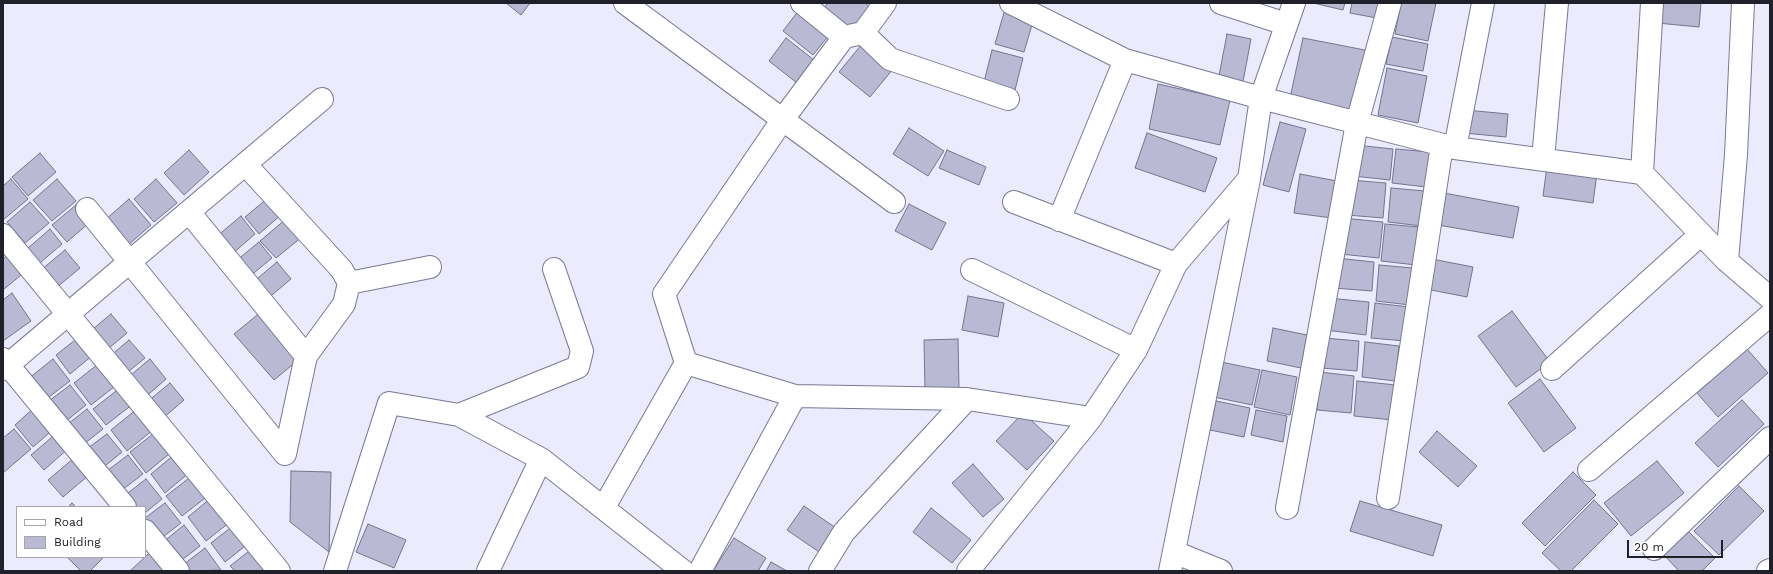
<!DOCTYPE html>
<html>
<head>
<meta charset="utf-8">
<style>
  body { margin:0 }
  #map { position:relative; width:1773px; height:574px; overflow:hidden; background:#ebebfd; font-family:"Work Sans",sans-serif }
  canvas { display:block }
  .frame { position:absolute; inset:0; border:4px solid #20202a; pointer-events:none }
  .legend { position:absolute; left:16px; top:506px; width:130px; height:52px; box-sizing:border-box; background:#fff; border:1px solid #a6a6aa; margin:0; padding:5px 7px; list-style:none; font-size:12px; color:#20202a }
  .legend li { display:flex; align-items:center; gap:8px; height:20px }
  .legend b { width:20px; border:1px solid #a6a6aa }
  .scale { position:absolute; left:1627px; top:540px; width:96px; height:18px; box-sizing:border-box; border:2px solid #20202a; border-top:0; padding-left:5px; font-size:12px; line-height:14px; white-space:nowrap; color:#20202a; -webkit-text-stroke:3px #fff; paint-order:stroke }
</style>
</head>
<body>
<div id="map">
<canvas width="1773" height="574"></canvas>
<div class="frame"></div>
<ul class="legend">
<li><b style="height:5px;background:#fff"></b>Road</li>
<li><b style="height:11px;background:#b9b9d4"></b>Building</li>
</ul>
<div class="scale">20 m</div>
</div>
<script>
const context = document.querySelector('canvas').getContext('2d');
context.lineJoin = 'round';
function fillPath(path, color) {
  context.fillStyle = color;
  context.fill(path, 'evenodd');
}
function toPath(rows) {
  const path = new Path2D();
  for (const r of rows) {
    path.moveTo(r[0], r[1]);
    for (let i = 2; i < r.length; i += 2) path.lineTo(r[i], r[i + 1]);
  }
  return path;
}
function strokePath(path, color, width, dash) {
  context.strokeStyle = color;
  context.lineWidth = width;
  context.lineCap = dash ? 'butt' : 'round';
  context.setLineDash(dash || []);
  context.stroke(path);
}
const building = toPath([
  [506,3,530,3,521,15,506,3],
  [828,3,865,3,872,9,853,33,823,9,828,3],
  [1313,3,1345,3,1343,10,1313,3],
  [1352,3,1385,3,1382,19,1350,13,1352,3],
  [1401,3,1436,3,1428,41,1395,34,1401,3],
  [1659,3,1701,3,1699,27,1657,23,1659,3],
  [1005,9,1034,18,1024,52,995,44,1005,9],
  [799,10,830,34,813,55,783,31,799,10],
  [1227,34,1251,39,1242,87,1218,81,1227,34],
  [1392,37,1428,44,1423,71,1386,64,1392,37],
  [786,38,814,60,797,83,769,61,786,38],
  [1303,38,1370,51,1358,112,1290,98,1303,38],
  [862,44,893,69,870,97,839,72,862,44],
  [992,50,1023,58,1014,94,983,86,992,50],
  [1387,68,1427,76,1418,123,1378,115,1387,68],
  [1158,84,1230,100,1220,145,1149,129,1158,84],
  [1466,110,1508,114,1506,137,1464,133,1466,110],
  [1280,122,1306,129,1289,192,1263,185,1280,122],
  [909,128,944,151,928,176,893,154,909,128],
  [1147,133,1217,158,1205,192,1135,168,1147,133],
  [1356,145,1393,149,1390,180,1353,176,1356,145],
  [1396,149,1430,152,1426,187,1392,183,1396,149],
  [189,150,209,172,184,195,164,173,189,150],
  [947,150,986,167,979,185,939,168,947,150],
  [40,153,56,172,28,196,12,177,40,153],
  [1547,166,1597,173,1593,203,1543,196,1547,166],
  [1300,174,1337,181,1332,218,1294,213,1300,174],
  [11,179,28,199,3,220,3,186,11,179],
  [57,179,76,201,52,221,33,200,57,179],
  [156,179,177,203,154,222,134,199,156,179],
  [1350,180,1386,183,1383,218,1347,215,1350,180],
  [1391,188,1425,191,1422,226,1388,222,1391,188],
  [1444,193,1519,207,1513,238,1438,225,1444,193],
  [268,198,282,214,259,234,245,217,268,198],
  [129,199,151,225,127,246,105,220,129,199],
  [30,202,49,223,25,243,7,222,30,202],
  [909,204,946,223,932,250,895,231,909,204],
  [76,205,90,222,67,242,52,225,76,205],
  [241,216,255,234,231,255,216,237,241,216],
  [1343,218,1383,222,1379,258,1340,254,1343,218],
  [286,219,302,237,276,258,260,241,286,219],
  [1385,224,1419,227,1416,265,1381,261,1385,224],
  [50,229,62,244,40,263,27,249,50,229],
  [259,242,272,258,249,277,236,261,259,242],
  [65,250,80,268,56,288,41,270,65,250],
  [11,252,27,270,3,290,3,259,11,252],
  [1336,258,1374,262,1372,291,1334,288,1336,258],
  [1432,259,1473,267,1467,297,1426,289,1432,259],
  [277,262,291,279,266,300,252,283,277,262],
  [1379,265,1413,268,1410,305,1376,301,1379,265],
  [12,293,31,321,3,341,3,300,12,293],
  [968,296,1004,303,998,337,962,330,968,296],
  [1328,298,1369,302,1366,335,1325,330,1328,298],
  [1375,303,1409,307,1405,341,1371,338,1375,303],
  [262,311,302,357,274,380,234,334,262,311],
  [1512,311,1550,362,1516,387,1478,336,1512,311],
  [111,314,127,333,103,353,87,334,111,314],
  [1273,328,1307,335,1301,368,1267,361,1273,328],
  [79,337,93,355,70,374,56,355,79,337],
  [1324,338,1359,341,1357,371,1322,368,1324,338],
  [958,339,959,389,925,390,924,340,958,339],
  [129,340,145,358,123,376,108,358,129,340],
  [1365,342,1399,346,1395,381,1362,377,1365,342],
  [1747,349,1768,373,1718,417,1697,393,1747,349],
  [53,359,70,381,45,400,28,379,53,359],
  [150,359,166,379,142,400,125,380,150,359],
  [102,361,119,383,91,405,74,383,102,361],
  [1221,362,1260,370,1252,405,1214,397,1221,362],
  [1262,370,1297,377,1290,415,1254,407,1262,370],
  [1320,372,1354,376,1351,413,1317,410,1320,372],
  [1540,379,1576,428,1544,452,1508,403,1540,379],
  [1357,381,1396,385,1393,420,1354,416,1357,381],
  [170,383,184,400,162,419,147,402,170,383],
  [70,385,86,405,61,425,45,404,70,385],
  [120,388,133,404,106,425,93,409,120,388],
  [1742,400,1764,424,1718,467,1695,443,1742,400],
  [1216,401,1250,408,1244,437,1210,430,1216,401],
  [37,405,56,427,33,447,15,425,37,405],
  [87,409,103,429,80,447,64,427,87,409],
  [137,409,153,430,127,451,111,430,137,409],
  [1256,410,1287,416,1283,442,1251,435,1256,410],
  [1023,413,1054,441,1027,470,996,441,1023,413],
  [14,429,31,449,3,473,3,438,14,429],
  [158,430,174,450,146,473,130,452,158,430],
  [1437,431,1477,466,1458,487,1419,452,1437,431],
  [58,432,70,447,44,470,31,455,58,432],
  [107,434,122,452,100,470,84,451,107,434],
  [175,454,190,472,165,493,151,474,175,454],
  [128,455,143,474,118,493,103,474,128,455],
  [74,458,89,475,63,497,48,480,74,458],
  [1657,461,1684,493,1631,536,1604,503,1657,461],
  [973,464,1004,499,983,517,952,483,973,464],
  [291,471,331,472,329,552,290,522,291,471],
  [1573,472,1596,495,1545,546,1522,523,1573,472],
  [193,475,209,495,182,516,166,496,193,475],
  [146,479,162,499,145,513,145,507,133,507,124,496,146,479],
  [1739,486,1764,511,1719,555,1694,531,1739,486],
  [211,498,230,522,206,541,188,517,211,498],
  [1594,500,1618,524,1571,571,1561,571,1542,553,1594,500],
  [1360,501,1442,525,1433,556,1350,531,1360,501],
  [72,503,76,507,68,507,72,503],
  [165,503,181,523,159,540,145,522,145,518,165,503],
  [804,506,836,528,819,552,787,530,804,506],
  [931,508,971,540,952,563,913,532,931,508],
  [368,524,406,540,394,568,356,552,368,524],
  [184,525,200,546,178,563,162,543,184,525],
  [234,525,249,543,225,562,211,543,234,525],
  [1687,530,1715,558,1702,571,1679,571,1663,554,1687,530],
  [734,538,766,558,758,571,713,571,734,538],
  [205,548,221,570,188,571,183,565,205,548],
  [253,548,272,571,235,571,230,566,253,548],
  [152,550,172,571,130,571,145,557,152,550],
  [67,557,104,557,90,571,81,571,67,557],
  [771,562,787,571,766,571,771,562]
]);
fillPath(building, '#b9b9d4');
strokePath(building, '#74748e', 1);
const street = toPath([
  [625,3,894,202],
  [802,3,844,37],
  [1011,3,1125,60,1261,98,1455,148,1642,173,1727,261,1770,298],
  [1221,3,1286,24],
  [863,33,890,59,1008,99],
  [1455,148,1483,3],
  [1543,159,1557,3],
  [245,164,342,270,349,283,344,304,306,356,285,454],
  [1642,173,1652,3],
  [1014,202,1176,264],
  [87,209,285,454],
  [189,212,306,356],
  [1059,220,1125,60],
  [3,235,279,571],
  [1727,261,1736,155,1743,3],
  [972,270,1136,350],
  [349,283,430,267],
  [3,359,125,507],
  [686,363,795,396,967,399,1091,418],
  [3,369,322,99],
  [1552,369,1700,235],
  [459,415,578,367,582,351,554,269],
  [1589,470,1770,315],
  [1388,498,1442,145],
  [604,507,686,363,664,294,783,119,844,37,863,33,885,3],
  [1287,508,1357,123,1390,3],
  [145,531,178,571],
  [1654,549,1770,438],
  [1174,552,1221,571],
  [335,571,389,403,459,415,541,459,683,571],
  [488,571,541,459],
  [700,571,795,396],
  [820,571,844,532,967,399],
  [968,571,1091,418,1136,350,1176,264,1248,180],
  [1170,571,1249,179,1261,98,1294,3],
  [1768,571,1770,570]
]);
strokePath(street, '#797993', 24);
strokePath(street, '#fff', 22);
</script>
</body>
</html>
